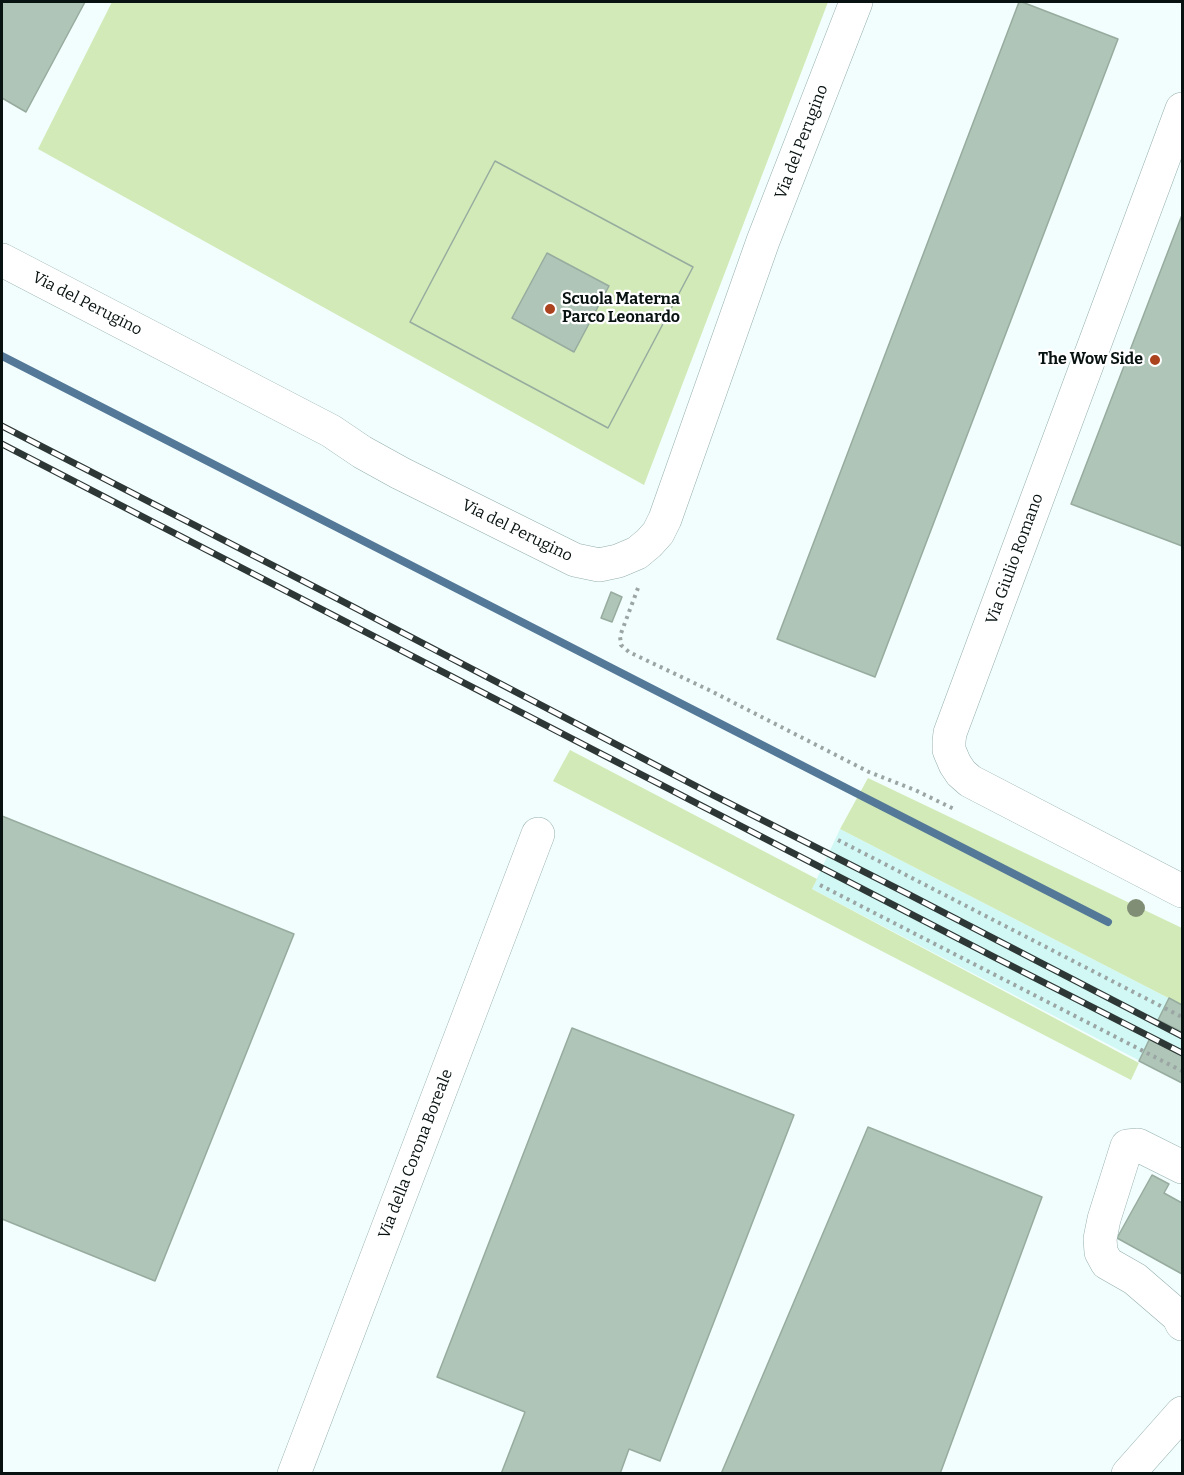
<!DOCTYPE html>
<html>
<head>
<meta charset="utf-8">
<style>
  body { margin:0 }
  #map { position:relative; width:1184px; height:1475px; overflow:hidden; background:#f2fefd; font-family:Bitter,serif }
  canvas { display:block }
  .frame { position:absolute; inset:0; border:3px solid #081211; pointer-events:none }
</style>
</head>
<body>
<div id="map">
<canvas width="1184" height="1475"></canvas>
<div class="frame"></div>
</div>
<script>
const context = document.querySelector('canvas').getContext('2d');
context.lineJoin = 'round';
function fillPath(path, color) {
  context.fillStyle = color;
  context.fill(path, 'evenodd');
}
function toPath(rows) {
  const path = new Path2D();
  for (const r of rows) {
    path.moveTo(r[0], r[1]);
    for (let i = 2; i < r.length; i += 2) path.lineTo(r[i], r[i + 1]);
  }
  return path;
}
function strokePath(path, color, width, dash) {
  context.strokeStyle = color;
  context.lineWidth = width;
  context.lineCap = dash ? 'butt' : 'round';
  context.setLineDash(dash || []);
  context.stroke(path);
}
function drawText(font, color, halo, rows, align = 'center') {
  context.font = font + ' Bitter,serif';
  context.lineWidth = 4.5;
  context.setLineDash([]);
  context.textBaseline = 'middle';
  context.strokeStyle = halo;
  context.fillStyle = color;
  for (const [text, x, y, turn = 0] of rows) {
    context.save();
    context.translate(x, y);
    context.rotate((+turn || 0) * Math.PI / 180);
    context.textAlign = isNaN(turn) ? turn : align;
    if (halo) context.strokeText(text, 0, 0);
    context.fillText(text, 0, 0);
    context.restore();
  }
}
fillPath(toPath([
  [840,829,1182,1005,1182,1083,812,889]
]), '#d1f8f4');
fillPath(toPath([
  [112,2,828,2,644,485,38,149],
  [570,750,817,879,812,889,1139,1063,1131,1080,553,781],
  [868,778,1182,928,1182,1005,840,829]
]), '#d2eab8');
strokePath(toPath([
  [2,356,1108,922]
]), '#547897', 8);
const building = toPath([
  [2,2,85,2,26,112,2,98,2,2],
  [1019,2,1022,2,1118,39,875,677,777,639,1019,2],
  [495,161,693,267,608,428,410,322,495,161],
  [547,253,609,286,574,352,512,318,547,253],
  [495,161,693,267,608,428,410,322,495,161],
  [1182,215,1182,546,1071,504,1182,215],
  [611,592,622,597,612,622,601,618,611,592],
  [2,816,294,934,155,1281,2,1219,2,816],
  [1169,998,1182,1005,1182,1032,1158,1020,1169,998],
  [572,1028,794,1115,660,1461,629,1449,620,1474,501,1474,525,1412,437,1377,572,1028],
  [1150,1038,1182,1055,1182,1083,1139,1061,1150,1038],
  [868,1127,1042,1197,940,1474,721,1474,868,1127],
  [1152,1175,1169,1184,1164,1193,1182,1203,1182,1274,1117,1238,1152,1175]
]);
fillPath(building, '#afc5b7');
strokePath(building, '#97ac9f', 1.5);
const minor = toPath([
  [1182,109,950,733,949,741,949,750,955,764,961,773,970,781,1182,891],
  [2,260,331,431,362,452,400,473,575,560,599,565,618,561,637,553,649,543,658,533,665,519,763,241,856,2],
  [1182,1167,1138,1145,1127,1146,1104,1219,1100,1239,1101,1252,1107,1263,1135,1279,1178,1316,1182,1324],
  [294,1474,538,834],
  [1128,1474,1182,1413]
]);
strokePath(minor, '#94afac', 34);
strokePath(toPath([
  [638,588,620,636,621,645,629,652,711,691,869,772,915,790,956,810],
  [838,840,1182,1017],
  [820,885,1182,1071]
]), '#9aa5a4', 4, [3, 4.5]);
strokePath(minor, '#fff', 33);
const rail = toPath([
  [2,426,340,600,711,794,906,893,1182,1036],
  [2,444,994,957,1182,1053]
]);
strokePath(rail, '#2d3736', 7);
strokePath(rail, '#fff', 4.5, [14]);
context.fillStyle = '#808e76';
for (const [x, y] of [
  [1136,908]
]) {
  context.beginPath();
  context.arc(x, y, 9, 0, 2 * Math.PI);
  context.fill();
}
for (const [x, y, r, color] of [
  [550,309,6,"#aa431e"],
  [1155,360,6,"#aa431e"]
]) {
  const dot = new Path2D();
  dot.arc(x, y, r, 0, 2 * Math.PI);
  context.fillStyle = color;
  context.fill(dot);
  strokePath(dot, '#fff', 2);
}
drawText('16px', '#081211', '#fff', [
  ["Via del Perugino",802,142,-69],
  ["Via del Perugino",87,304,27],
  ["Via del Perugino",517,531,26],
  ["Via Giulio Romano",1015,559,-70],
  ["Via della Corona Boreale",416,1154,-69]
]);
drawText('bold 16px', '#081211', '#fff', [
  ["Scuola Materna",562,300],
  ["Parco Leonardo",562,318],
  ["The Wow Side",1143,360,"right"]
], 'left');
</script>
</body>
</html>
